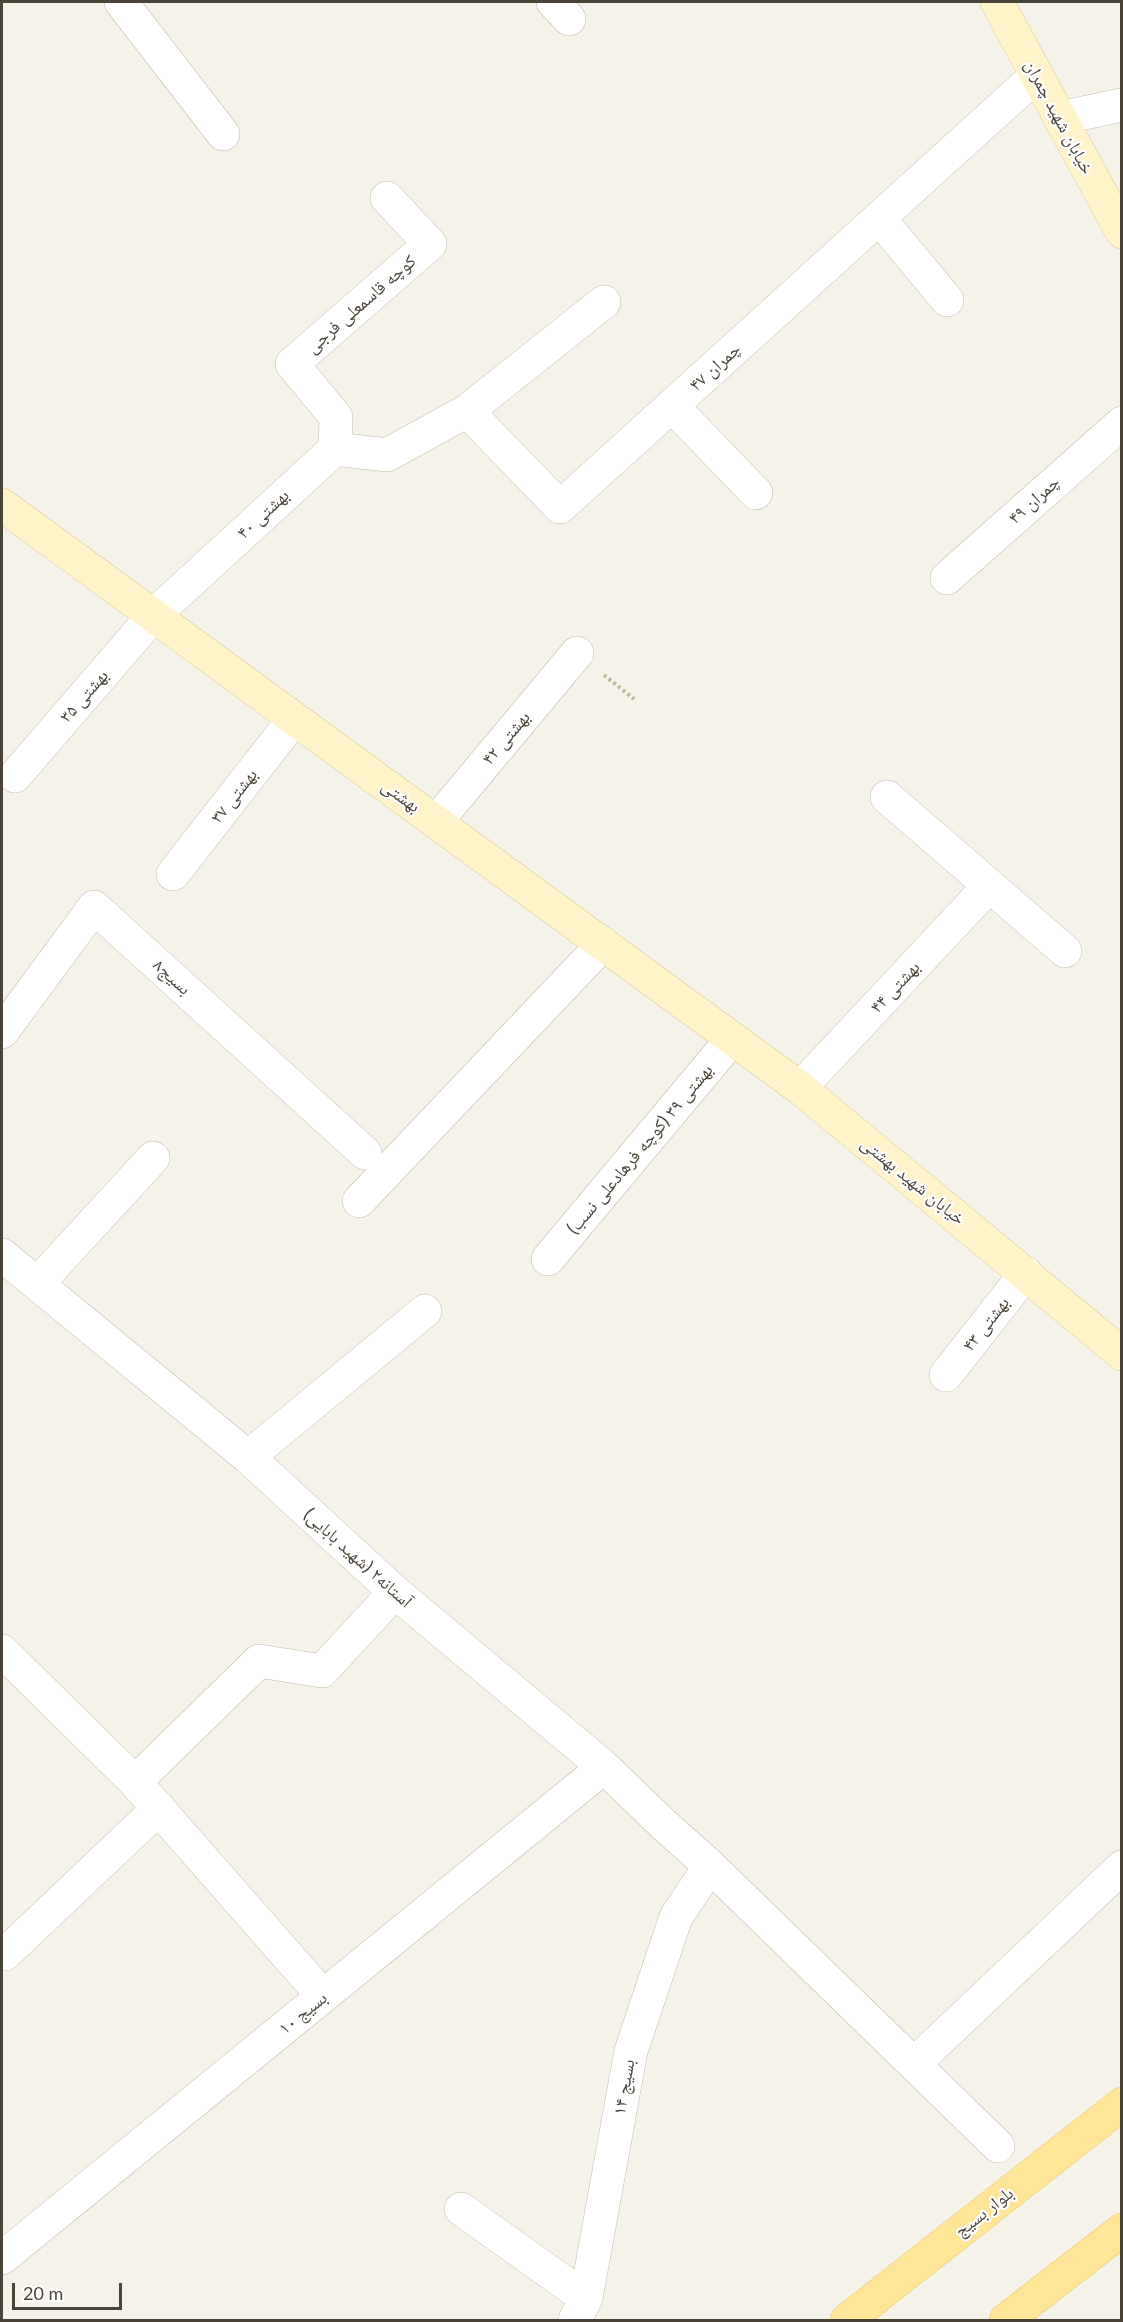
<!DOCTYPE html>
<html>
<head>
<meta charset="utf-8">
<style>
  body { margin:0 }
  #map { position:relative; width:1123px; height:2322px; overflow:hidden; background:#f5f2e9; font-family:Lato,sans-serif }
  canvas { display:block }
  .frame { position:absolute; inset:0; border:3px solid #4a4337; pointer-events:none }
  .scale { position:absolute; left:12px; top:2283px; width:110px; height:27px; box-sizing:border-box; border:3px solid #4a4337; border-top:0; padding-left:8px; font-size:18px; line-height:21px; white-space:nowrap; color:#4a4337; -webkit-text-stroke:4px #fff; paint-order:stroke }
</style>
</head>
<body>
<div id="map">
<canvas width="1123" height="2322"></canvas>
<div class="frame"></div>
<div class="scale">20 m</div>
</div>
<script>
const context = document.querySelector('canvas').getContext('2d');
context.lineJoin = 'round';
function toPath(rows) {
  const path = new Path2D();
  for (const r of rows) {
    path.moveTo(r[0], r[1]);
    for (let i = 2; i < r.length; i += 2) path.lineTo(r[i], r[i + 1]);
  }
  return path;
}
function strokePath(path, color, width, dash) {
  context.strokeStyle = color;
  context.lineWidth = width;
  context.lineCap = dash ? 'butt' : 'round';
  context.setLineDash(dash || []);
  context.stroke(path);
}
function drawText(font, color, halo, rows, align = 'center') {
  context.font = font + ' Lato,"Noto Naskh Arabic",sans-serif';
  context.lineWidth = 4.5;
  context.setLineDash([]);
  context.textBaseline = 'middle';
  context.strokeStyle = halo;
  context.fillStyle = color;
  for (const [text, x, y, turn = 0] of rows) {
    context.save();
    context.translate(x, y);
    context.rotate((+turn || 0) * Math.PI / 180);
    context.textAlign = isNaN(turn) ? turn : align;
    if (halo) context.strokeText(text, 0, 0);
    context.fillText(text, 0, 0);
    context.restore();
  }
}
const street = toPath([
  [121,2,223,134],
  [553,2,569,19],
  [1060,118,1122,105],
  [879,218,947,300],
  [672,406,756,493],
  [467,411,604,302],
  [335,449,336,417,292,364,430,244,387,198],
  [947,578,1122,423],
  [15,776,153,616,335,449,387,455,467,411,560,507,1037,75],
  [887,797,1065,951],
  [436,822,577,653],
  [173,874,294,719],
  [2,1032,94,907,365,1153],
  [800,1088,989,886],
  [359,1201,603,944],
  [2,1255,248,1457,395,1592,604,1767,662,1823,710,1866,998,2146],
  [548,1259,732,1039],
  [38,1283,153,1158],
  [946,1375,1026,1273],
  [248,1457,425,1311],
  [2,1651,135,1782,323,1996],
  [135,1782,259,1661,322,1671,395,1592],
  [5,1954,159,1808],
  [914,2064,1122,1867],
  [461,2209,586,2298],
  [2,2258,604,1767],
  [575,2320,586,2298,631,2051,676,1917,710,1866]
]);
const secondary = toPath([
  [997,2,1122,232],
  [2,505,800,1088,1122,1354]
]);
const primary = toPath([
  [847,2320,1122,2104],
  [1006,2320,1122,2230]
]);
strokePath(street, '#c2baab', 34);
strokePath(secondary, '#d8c896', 34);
strokePath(primary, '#ebc661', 34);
strokePath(toPath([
  [604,675,634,699]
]), '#c4b79b', 4, [3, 3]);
strokePath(street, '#fff', 33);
strokePath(secondary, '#fff3c9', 33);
strokePath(primary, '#ffe598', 33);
drawText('18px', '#4a4337', '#fff', [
  ["خیابان شهید چمران",1059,117,62],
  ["کوچه قاسمعلی فرجی",361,304,-41],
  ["چمران ۴۷",715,367,-42],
  ["چمران ۴۹",1034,500,-42],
  ["بهشتی ۴۰",263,514,-43],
  ["بهشتی ۳۵",84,696,-49],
  ["بهشتی ۴۲",506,738,-50],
  ["بهشتی ۳۷",234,796,-52],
  ["بهشتی",401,796,36],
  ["بسیج۸",172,977,42],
  ["بهشتی ۴۴",895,987,-47],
  ["بهشتی ۳۹ (کوچه فرهادعلی نسب)",640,1149,-50],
  ["خیابان شهید بهشتی",913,1181,39],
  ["بهشتی ۴۳",986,1324,-52],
  ["آستانه۲ (شهید بابایی)",358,1558,42],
  ["بسیج ۱۰",303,2013,-39],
  ["بسیج ۱۴",624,2087,-80],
  ["بلوار بسیج",984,2212,-38]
]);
</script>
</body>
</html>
